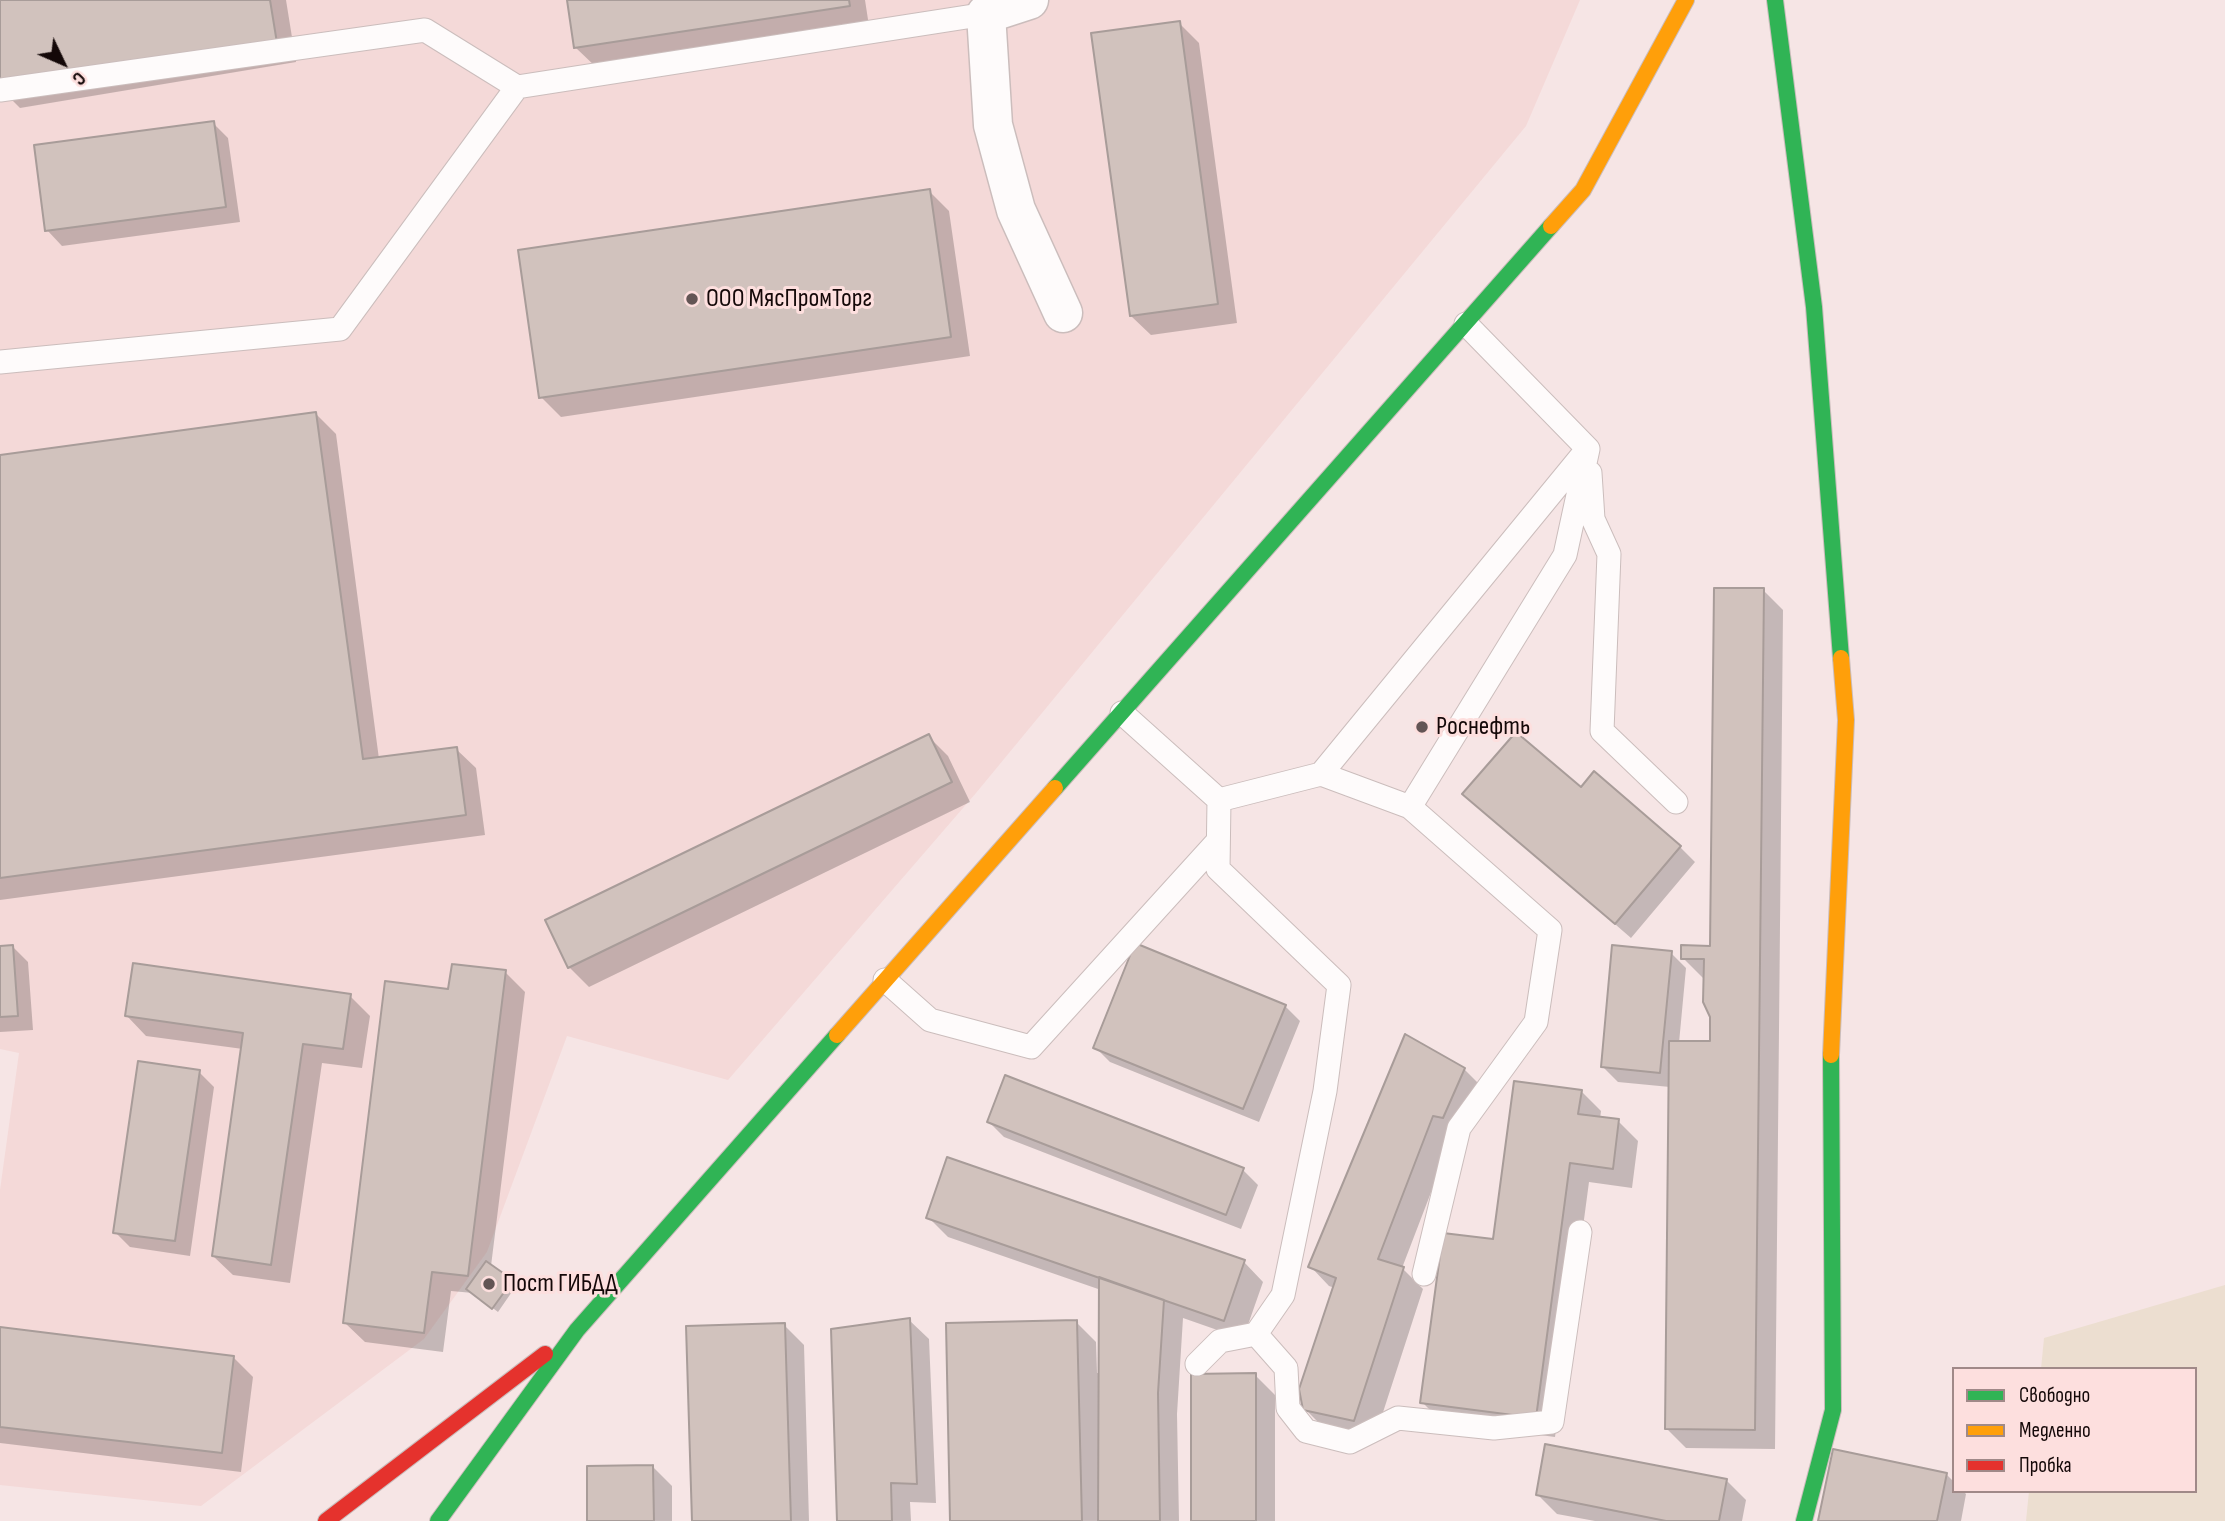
<!DOCTYPE html>
<html>
<head>
<meta charset="utf-8">
<style>
  body { margin:0 }
  #map { position:relative; width:2225px; height:1521px; overflow:hidden; background:#f6e5e5; font-family:"Sofia Sans Condensed",sans-serif }
  canvas { display:block }
  .legend { position:absolute; left:1952px; top:1367px; width:245px; height:126px; box-sizing:border-box; background:#fddfde; border:2px solid #a08988; margin:0; padding:9px 12px; list-style:none; font-size:21px; color:#140808 }
  .legend li { display:flex; align-items:center; gap:14px; height:35px }
  .legend b { width:35px; border:2px solid #a08988 }
  .north { position:absolute; left:28px; top:28px; width:70px; height:70px; -webkit-text-stroke:5px #fddfde; paint-order:stroke; rotate:134deg; font-size:19px; font-weight:700; line-height:28px; text-align:center; color:#140808 }
  .north::after { content:''; display:block; margin:auto; width:24px; height:32px; background:#140808; clip-path:polygon(50% 0,100% 100%,50% 72%,0 100%) }
</style>
</head>
<body>
<div id="map">
<canvas width="2225" height="1521"></canvas>
<ul class="legend">
<li><b style="height:9px;background:#30b455"></b>Свободно</li>
<li><b style="height:9px;background:#ff9f0a"></b>Медленно</li>
<li><b style="height:9px;background:#e5322d"></b>Пробка</li>
</ul>
<div class="north">С</div>
</div>
<script>
const context = document.querySelector('canvas').getContext('2d');
context.lineJoin = 'round';
function fillPath(path, color) {
  context.fillStyle = color;
  context.fill(path, 'evenodd');
}
function toPath(rows) {
  const path = new Path2D();
  for (const r of rows) {
    path.moveTo(r[0], r[1]);
    for (let i = 2; i < r.length; i += 2) path.lineTo(r[i], r[i + 1]);
  }
  return path;
}
function strokePath(path, color, width, dash) {
  context.strokeStyle = color;
  context.lineWidth = width;
  context.lineCap = dash ? 'butt' : 'round';
  context.setLineDash(dash || []);
  context.stroke(path);
}
function drawText(font, color, halo, rows, align = 'center') {
  context.font = font + ' "Sofia Sans Condensed",sans-serif';
  context.lineWidth = 6;
  context.setLineDash([]);
  context.textBaseline = 'middle';
  context.strokeStyle = halo;
  context.fillStyle = color;
  for (const [text, x, y, turn = 0] of rows) {
    context.save();
    context.translate(x, y);
    context.rotate((+turn || 0) * Math.PI / 180);
    context.textAlign = isNaN(turn) ? turn : align;
    if (halo) context.strokeText(text, 0, 0);
    context.fillText(text, 0, 0);
    context.restore();
  }
}
fillPath(toPath([
  [0,0,1580,0,1526,126,976,793,728,1080,567,1036,487,1252,424,1339,201,1506,0,1485,0,1190,19,1053,0,1049]
]), '#f4d9d8');
fillPath(toPath([
  [2225,1285,2225,1521,2026,1521,2029,1491,2195,1491,2195,1369,2041,1369,2044,1338]
]), '#ecded0');
fillPath(toPath([
  [0,0,286,0,296,62,20,108,0,88],
  [569,0,865,0,869,26,596,67,576,48],
  [1179,23,1199,43,1237,323,1151,335,1131,316],
  [213,123,228,138,240,222,62,246,47,230],
  [929,191,949,211,970,356,561,417,541,397],
  [316,414,336,434,379,759,456,749,476,768,485,835,0,900,0,457],
  [1763,590,1783,610,1775,1449,1686,1448,1667,1429,1670,1087,1618,1082,1603,1067,1671,953,1686,968,1679,1043,1712,1043,1712,1016,1705,978,1703,978,1683,958,1712,948],
  [928,736,948,756,970,802,589,987,569,967],
  [1581,789,1680,847,1695,862,1631,938,1465,794],
  [13,947,28,962,33,1030,0,1032,0,948],
  [505,972,525,992,491,1266,516,1286,498,1312,473,1293,451,1291,443,1352,365,1342,345,1323,450,991],
  [350,996,370,1016,362,1068,322,1063,290,1283,233,1275,213,1256,243,1049,146,1036,127,1016],
  [1285,1006,1300,1021,1259,1122,1110,1062,1095,1047],
  [1464,1069,1484,1089,1453,1135,1402,1268,1423,1289,1374,1440,1325,1429,1305,1409,1335,1288,1329,1286,1310,1266],
  [199,1072,214,1087,190,1256,130,1247,115,1232],
  [1581,1091,1601,1111,1600,1119,1618,1121,1638,1141,1632,1188,1589,1182,1555,1437,1442,1422,1422,1402,1494,1241],
  [989,1122,1243,1170,1258,1185,1241,1229,1004,1137],
  [928,1217,1244,1262,1263,1282,1243,1339,1183,1318,1177,1414,1179,1521,952,1521,1076,1322,1096,1342,1097,1373,1100,1373,1101,1290,948,1237],
  [909,1320,929,1339,936,1503,910,1502,911,1521,839,1521],
  [784,1325,804,1345,809,1521,694,1521],
  [0,1329,233,1357,253,1377,241,1472,0,1443],
  [1255,1375,1275,1395,1275,1521,1193,1521],
  [652,1466,672,1486,672,1521,589,1521],
  [1946,1474,1954,1482,1954,1491,1963,1491,1966,1494,1961,1521,1820,1521],
  [1727,1481,1746,1500,1742,1521,1595,1521,1557,1514,1537,1494]
]), '#0003');
const building = toPath([
  [0,0,270,0,277,43,0,88,0,0],
  [567,0,849,0,850,6,574,48,567,0],
  [1180,21,1218,304,1130,316,1091,33,1180,21],
  [214,121,226,207,45,231,34,145,214,121],
  [930,189,951,337,539,398,518,250,930,189],
  [316,412,363,759,457,747,466,815,0,878,0,455,316,412],
  [1714,588,1764,588,1755,1430,1665,1429,1669,1041,1710,1041,1710,1017,1703,1002,1704,959,1681,959,1681,945,1710,946,1714,588],
  [1516,732,1581,787,1594,771,1681,846,1615,924,1462,794,1516,732],
  [929,734,952,782,568,968,545,920,929,734],
  [1135,943,1286,1005,1243,1109,1093,1048,1135,943],
  [13,945,18,1016,0,1017,0,946,13,945],
  [1612,945,1672,951,1660,1073,1601,1067,1612,945],
  [133,963,351,994,343,1049,303,1044,271,1265,212,1256,243,1033,125,1016,133,963],
  [452,964,506,970,468,1276,432,1272,424,1333,343,1323,385,981,448,989,452,964],
  [1405,1034,1465,1068,1443,1118,1433,1116,1378,1259,1404,1267,1354,1421,1303,1410,1299,1389,1336,1278,1308,1267,1405,1034],
  [138,1061,200,1070,175,1241,113,1233,138,1061],
  [1005,1075,1244,1168,1226,1215,987,1122,1005,1075],
  [1514,1081,1582,1090,1578,1114,1619,1119,1613,1169,1570,1163,1536,1418,1420,1403,1443,1233,1493,1239,1514,1081],
  [947,1157,1245,1260,1224,1321,926,1218,947,1157],
  [486,1261,513,1280,492,1309,466,1289,486,1261],
  [1099,1277,1164,1300,1158,1393,1160,1521,1098,1521,1099,1277],
  [910,1318,917,1484,891,1483,892,1521,837,1521,831,1329,910,1318],
  [1077,1320,1082,1521,950,1521,946,1323,1077,1320],
  [785,1323,791,1521,692,1521,686,1326,785,1323],
  [0,1327,234,1356,222,1453,0,1427,0,1327],
  [1256,1373,1256,1521,1191,1521,1191,1374,1256,1373],
  [1545,1444,1727,1479,1719,1521,1666,1521,1536,1495,1545,1444],
  [1833,1449,1947,1473,1937,1521,1818,1521,1833,1449],
  [653,1465,654,1521,587,1521,587,1466,653,1465]
]);
fillPath(building, '#d1c2bd');
strokePath(building, '#a89c99', 2);
const lane = toPath([
  [0,90,425,30,517,87],
  [0,362,340,329,517,87,986,14],
  [1590,473,1593,519,1609,554,1602,731,1676,802],
  [1122,713,1219,800,1321,774,1410,807,1565,555,1588,449,1466,324],
  [1321,774,1585,452],
  [1410,807,1550,930,1536,1022,1459,1128,1424,1274],
  [885,980,930,1020,1031,1047,1218,841],
  [1256,1334,1286,1368,1288,1408,1306,1431,1350,1442,1398,1418,1494,1428,1552,1422,1580,1232],
  [1197,1364,1220,1341,1256,1334,1283,1295,1325,1091,1339,985,1218,869,1219,800]
]);
const street = toPath([
  [1029,0,986,14,993,125,1016,210,1063,313]
]);
const fast = toPath([
  [1775,0,1814,307,1841,658],
  [1055,788,1551,226],
  [438,1521,577,1330,837,1035],
  [1804,1521,1833,1410,1831,1055]
]);
const slow = toPath([
  [1551,226,1583,190,1686,0],
  [837,1035,1055,788],
  [1831,1055,1846,720,1841,658]
]);
const jam = toPath([
  [326,1521,545,1354]
]);
strokePath(lane, '#cbbdbc', 25);
strokePath(street, '#cbbdbc', 41);
strokePath(fast, '#cbbdbc', 18);
strokePath(slow, '#cbbdbc', 18);
strokePath(jam, '#cbbdbc', 18);
strokePath(lane, '#fefbfb', 23);
strokePath(street, '#fefbfb', 38);
strokePath(fast, '#30b455', 16);
strokePath(slow, '#ff9f0a', 16);
strokePath(jam, '#e5322d', 16);
for (const [x, y, r, color] of [
  [692,299,7,"#635555"],
  [1422,727,7,"#635555"],
  [489,1284,7,"#635555"]
]) {
  const dot = new Path2D();
  dot.arc(x, y, r, 0, 2 * Math.PI);
  context.fillStyle = color;
  context.fill(dot);
  strokePath(dot, '#fddfde', 2.5);
}
drawText('26px', '#140808', '#fddfde', [
  ["ООО МясПромТорг",706,299],
  ["Роснефть",1436,727],
  ["Пост ГИБДД",503,1284]
], 'left');
</script>
</body>
</html>
